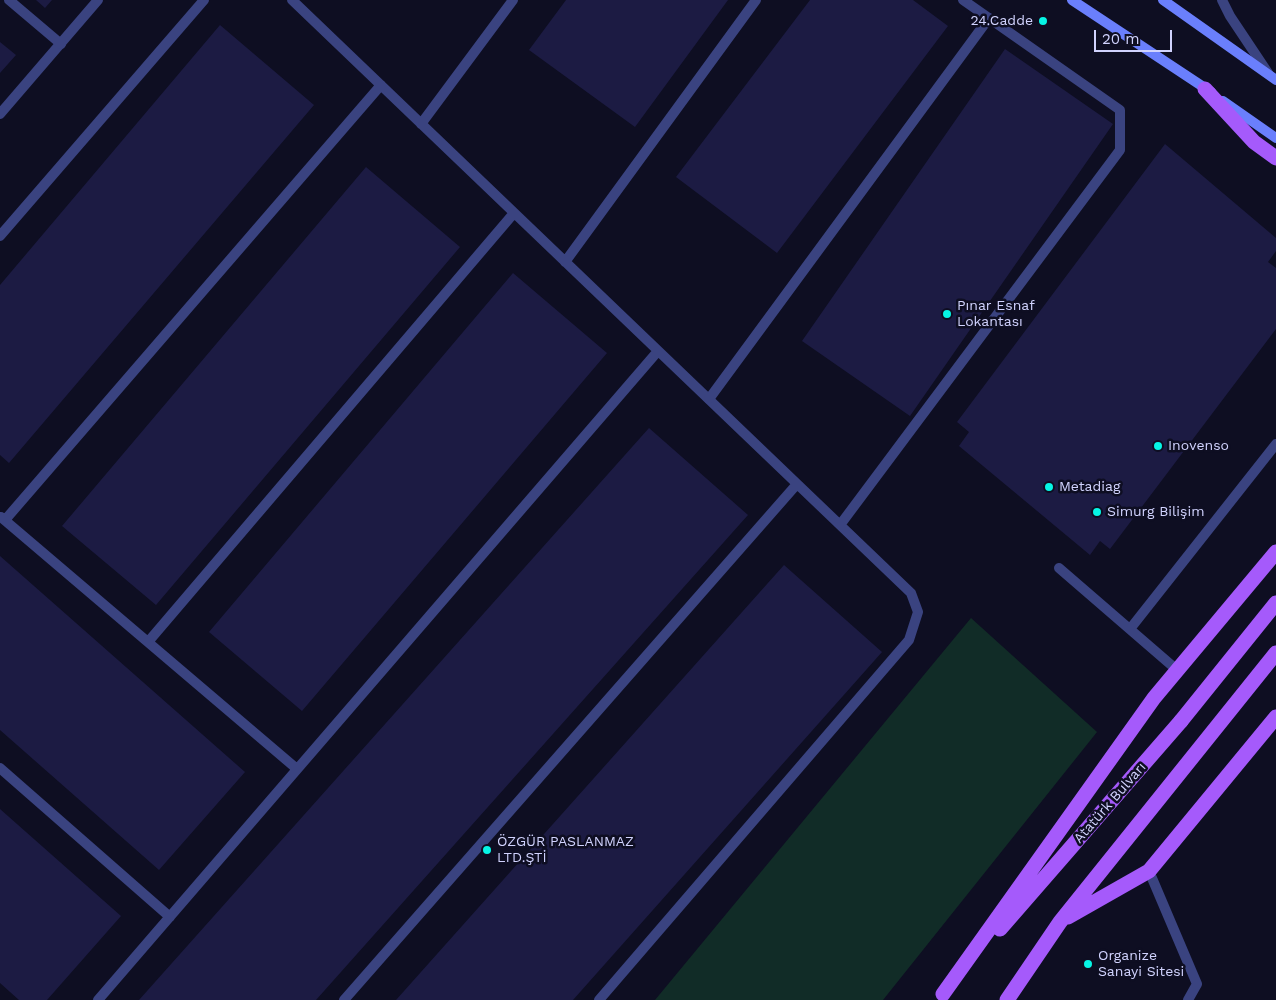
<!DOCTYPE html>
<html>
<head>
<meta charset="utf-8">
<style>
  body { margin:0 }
  #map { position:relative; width:1276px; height:1000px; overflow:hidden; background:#0e0e22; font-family:"Work Sans",sans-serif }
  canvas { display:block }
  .scale { position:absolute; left:1094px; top:30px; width:78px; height:22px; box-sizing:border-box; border:2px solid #d1d3fe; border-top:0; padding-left:6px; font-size:15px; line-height:18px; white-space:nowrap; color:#d1d3fe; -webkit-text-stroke:4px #0e0e22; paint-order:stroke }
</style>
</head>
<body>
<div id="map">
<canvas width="1276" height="1000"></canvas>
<div class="scale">20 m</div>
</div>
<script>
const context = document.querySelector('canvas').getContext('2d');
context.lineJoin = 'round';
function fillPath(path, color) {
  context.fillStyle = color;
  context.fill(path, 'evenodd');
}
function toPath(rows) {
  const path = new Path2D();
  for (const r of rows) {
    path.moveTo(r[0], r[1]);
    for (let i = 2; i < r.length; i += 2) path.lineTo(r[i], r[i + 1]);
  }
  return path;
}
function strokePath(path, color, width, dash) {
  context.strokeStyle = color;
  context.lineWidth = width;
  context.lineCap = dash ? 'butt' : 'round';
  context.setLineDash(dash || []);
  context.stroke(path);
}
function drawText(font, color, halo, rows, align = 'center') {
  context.font = font + ' "Work Sans",sans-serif';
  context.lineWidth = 5;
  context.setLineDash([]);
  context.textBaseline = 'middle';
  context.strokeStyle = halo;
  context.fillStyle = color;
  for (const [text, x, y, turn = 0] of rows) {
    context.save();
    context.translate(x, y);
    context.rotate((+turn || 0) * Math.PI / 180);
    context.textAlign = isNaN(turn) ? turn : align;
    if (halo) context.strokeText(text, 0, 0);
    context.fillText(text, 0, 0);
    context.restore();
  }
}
fillPath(toPath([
  [971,618,1097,732,883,1000,655,1000]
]), '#112c27');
fillPath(toPath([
  [36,0,52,0,45,8],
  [566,0,728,0,635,127,529,50],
  [810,0,913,0,948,26,777,253,676,177],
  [220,25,314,105,9,463,0,455,0,285],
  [0,42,16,55,0,73],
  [1005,49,1113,124,910,416,802,341],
  [1165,144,1276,238,1276,251,1268,262,1276,268,1276,329,1110,549,1100,541,1090,555,959,446,969,432,957,422],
  [366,167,460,247,156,605,62,526],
  [513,273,607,353,302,711,209,632],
  [649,428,748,515,316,1000,139,1000],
  [0,556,245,772,159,870,0,730],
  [784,565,882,652,573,1000,396,1000],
  [0,809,121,916,47,1000,19,1000,0,983]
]), '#1c1b43');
strokePath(toPath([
  [292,0,911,593,918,612,909,640,599,1000],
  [0,114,98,0],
  [421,124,513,0],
  [0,236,204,0],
  [565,262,756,0],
  [1,517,297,769],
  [5,520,381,85],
  [840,525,1120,150,1120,110,963,0],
  [1059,568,1177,670],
  [1130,629,1276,444],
  [148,642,514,213],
  [0,768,170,917],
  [1149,871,1197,984,1188,1000],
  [98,1000,658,351],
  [344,1000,797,484]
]), '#3a4380', 10);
strokePath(toPath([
  [9,0,61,44],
  [1222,0,1230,16,1268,73],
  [709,399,989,18]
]), '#3a4380', 10);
strokePath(toPath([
  [1072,0,1211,92],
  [1163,0,1276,80],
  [1223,101,1276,138]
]), '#6a7ffc', 10);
strokePath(toPath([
  [1205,89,1254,142,1276,158],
  [1068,917,1149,871,1276,717],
  [1000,929,1181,721],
  [943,994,1154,698,1276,552],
  [1007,1000,1060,922,1276,653]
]), '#a55afb', 15);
strokePath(toPath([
  [1181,721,1276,603]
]), '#a55afb', 15);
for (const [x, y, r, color] of [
  [1043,21,5,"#06f5e5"],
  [947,314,5,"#06f5e5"],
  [1158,446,5,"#06f5e5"],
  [1049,487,5,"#06f5e5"],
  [1097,512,5,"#06f5e5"],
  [487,850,5,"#06f5e5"],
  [1088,964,5,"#06f5e5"]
]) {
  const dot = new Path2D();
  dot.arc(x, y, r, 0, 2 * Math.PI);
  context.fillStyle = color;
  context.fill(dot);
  strokePath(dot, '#0e0e22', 2);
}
drawText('14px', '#d1d3fe', '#0e0e22', [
  ["24.Cadde",1033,21,"right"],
  ["Pınar Esnaf",957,306],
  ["Lokantası",957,322],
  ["Inovenso",1168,446],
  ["Metadiag",1059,487],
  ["Simurg Bilişim",1107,512],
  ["ÖZGÜR PASLANMAZ",497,842],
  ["LTD.ŞTİ",497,858],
  ["Organize",1098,956],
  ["Sanayi Sitesi",1098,972]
], 'left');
drawText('14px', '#d1d3fe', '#0e0e22', [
  ["Atatürk Bulvarı",1110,803,-49]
]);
</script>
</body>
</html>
